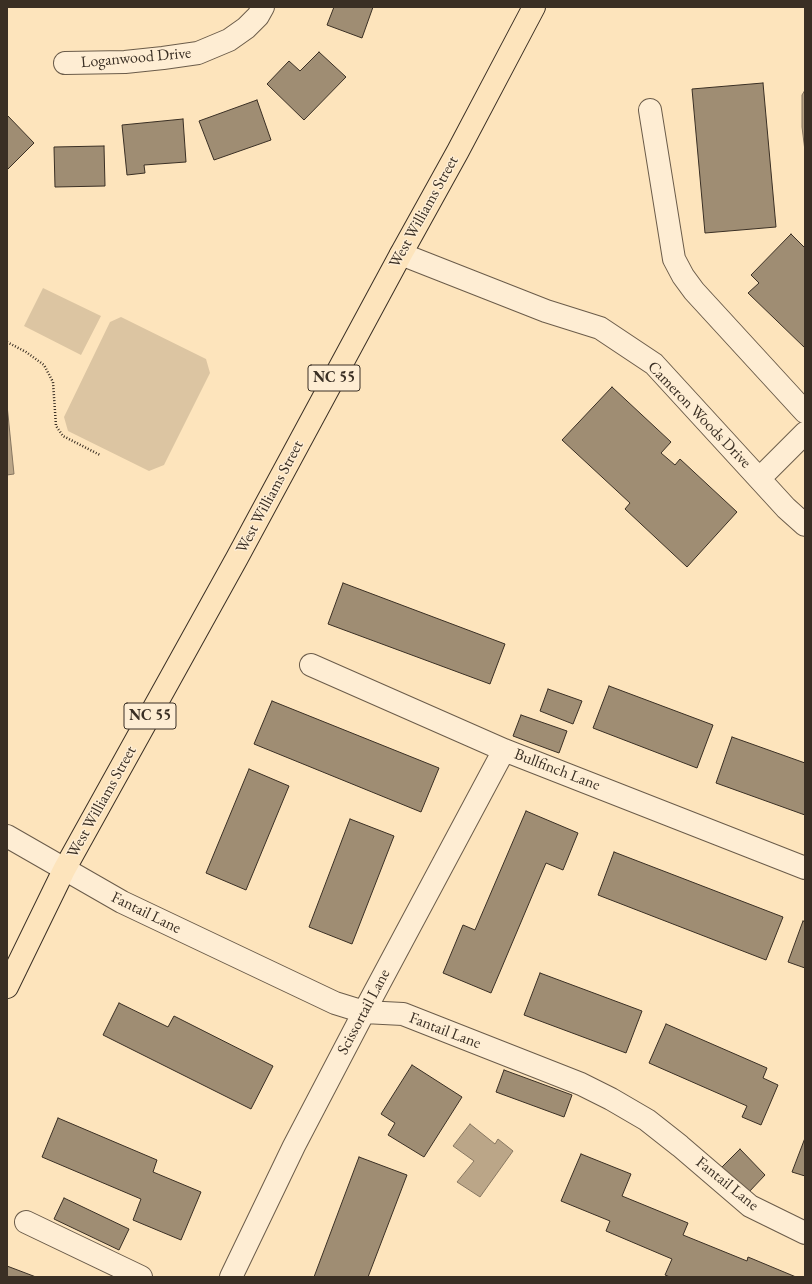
<!DOCTYPE html>
<html>
<head>
<meta charset="utf-8">
<style>
  body { margin:0 }
  #map { position:relative; width:812px; height:1284px; overflow:hidden; background:#fde4bc; font-family:"EB Garamond",serif }
  canvas { display:block }
  .frame { position:absolute; inset:0; border:8px solid #3a2f24; pointer-events:none }
</style>
</head>
<body>
<div id="map">
<canvas width="812" height="1284"></canvas>
<div class="frame"></div>
</div>
<script>
const context = document.querySelector('canvas').getContext('2d');
context.lineJoin = 'round';
function fillPath(path, color) {
  context.fillStyle = color;
  context.fill(path, 'evenodd');
}
function toPath(rows) {
  const path = new Path2D();
  for (const r of rows) {
    path.moveTo(r[0], r[1]);
    for (let i = 2; i < r.length; i += 2) path.lineTo(r[i], r[i + 1]);
  }
  return path;
}
function strokePath(path, color, width, dash) {
  context.strokeStyle = color;
  context.lineWidth = width;
  context.lineCap = dash ? 'butt' : 'round';
  context.setLineDash(dash || []);
  context.stroke(path);
}
function drawText(font, color, halo, rows, align = 'center') {
  context.font = font + ' "EB Garamond",serif';
  context.lineWidth = 3;
  context.setLineDash([]);
  context.textBaseline = 'middle';
  context.strokeStyle = halo;
  context.fillStyle = color;
  for (const [text, x, y, turn = 0] of rows) {
    context.save();
    context.translate(x, y);
    context.rotate((+turn || 0) * Math.PI / 180);
    context.textAlign = isNaN(turn) ? turn : align;
    if (halo) context.strokeText(text, 0, 0);
    context.fillText(text, 0, 0);
    context.restore();
  }
}
fillPath(toPath([
  [43,288,101,316,81,355,24,326],
  [121,317,206,359,210,373,164,465,149,471,68,431,64,417,110,322]
]), '#dcc5a2');
const water = toPath([
  [805,90,805,151,802,127,802,95,805,90],
  [7,405,14,474,7,475,7,405],
  [470,1124,495,1144,498,1139,513,1151,480,1197,457,1182,474,1161,453,1146,470,1124]
]);
fillPath(water, '#bba688');
strokePath(water, '#877660', 1);
const building = toPath([
  [334,7,373,7,362,38,327,25,334,7],
  [319,52,346,77,304,120,267,84,289,61,300,71,319,52],
  [763,83,776,227,705,233,692,89,763,83],
  [257,100,271,140,214,160,199,121,257,100],
  [7,115,34,143,7,170,7,115],
  [183,119,186,162,144,165,145,173,127,175,122,125,183,119],
  [104,146,105,186,55,187,54,147,104,146],
  [791,234,805,248,805,348,748,293,759,283,751,275,791,234],
  [612,387,671,442,661,453,675,465,680,459,737,512,687,567,625,509,630,503,562,440,612,387],
  [343,583,505,644,490,684,328,624,343,583],
  [609,686,713,725,697,768,593,728,609,686],
  [548,689,582,701,573,724,540,711,548,689],
  [272,701,439,768,421,812,254,744,272,701],
  [521,715,567,731,559,753,513,736,521,715],
  [732,737,805,763,805,815,716,783,732,737],
  [249,769,289,786,246,890,206,873,249,769],
  [526,811,578,833,563,870,546,863,491,993,443,973,463,925,475,930,526,811],
  [350,819,394,836,352,944,309,927,350,819],
  [614,852,783,917,766,960,598,895,614,852],
  [803,921,805,922,805,968,788,962,803,921],
  [540,973,642,1011,626,1053,524,1015,540,973],
  [119,1003,168,1027,174,1016,273,1066,251,1109,103,1035,119,1003],
  [666,1024,767,1068,763,1078,778,1085,761,1125,742,1117,747,1106,649,1063,666,1024],
  [412,1065,462,1097,424,1157,388,1135,395,1123,381,1114,412,1065],
  [504,1070,572,1095,564,1117,496,1092,504,1070],
  [58,1118,157,1160,153,1172,201,1192,181,1240,133,1220,141,1199,42,1157,58,1118],
  [805,1138,805,1176,792,1172,805,1138],
  [740,1149,765,1175,748,1193,722,1167,740,1149],
  [581,1154,631,1174,622,1196,688,1223,683,1235,747,1261,748,1257,796,1277,670,1277,665,1275,672,1259,606,1231,610,1221,561,1201,581,1154],
  [359,1157,407,1175,368,1277,314,1277,359,1157],
  [64,1198,129,1229,119,1250,54,1219,64,1198],
  [7,1266,36,1277,7,1277,7,1266]
]);
fillPath(building, '#9f8d73');
strokePath(building, '#3a2f24', 1);
const street = toPath([
  [65,63,125,62,163,58,198,53,229,40,246,28,258,16,263,7],
  [650,110,674,259,683,276,694,291,805,412],
  [401,254,546,311,600,328,654,364,786,508,805,525],
  [760,478,805,433],
  [311,665,504,750,805,868],
  [7,836,122,902,335,1003,364,1012,403,1014,581,1084,611,1099,647,1120,680,1146,750,1206,805,1233],
  [26,1222,141,1277],
  [231,1277,294,1146,364,1012,504,750]
]);
const primary = toPath([
  [7,987,64,870,237,558,401,254,458,151,534,7]
]);
strokePath(street, '#6b5c4a', 24);
strokePath(primary, '#3a2f24', 24);
strokePath(toPath([
  [7,342,26,352,44,365,53,382,56,426,63,436,100,455]
]), '#3a2f24', 2.5, [1, 2]);
strokePath(street, '#feedd3', 22);
strokePath(primary, '#fde4bc', 22);
for (const [x, y, w] of [
  [334,378,52],
  [150,716,52]
]) {
  const box = new Path2D();
  box.roundRect(x - w / 2, y - 13, w, 26, 3);
  context.fillStyle = '#feedd3';
  context.fill(box);
  strokePath(box, '#3a2f24', 1);
}
drawText('bold 15px', '#3a2f24', null, [
  ["NC 55",334,378],
  ["NC 55",150,716]
]);
drawText('16px', '#3a2f24', '#feedd3', [
  ["Loganwood Drive",136,58,-5],
  ["West Williams Street",424,212,-61],
  ["Cameron Woods Drive",699,415,46],
  ["West Williams Street",270,497,-62],
  ["Bullfinch Lane",557,770,21],
  ["West Williams Street",102,802,-61],
  ["Fantail Lane",146,913,26],
  ["Scissortail Lane",364,1012,-62],
  ["Fantail Lane",445,1031,21],
  ["Fantail Lane",727,1184,39]
]);
</script>
</body>
</html>
